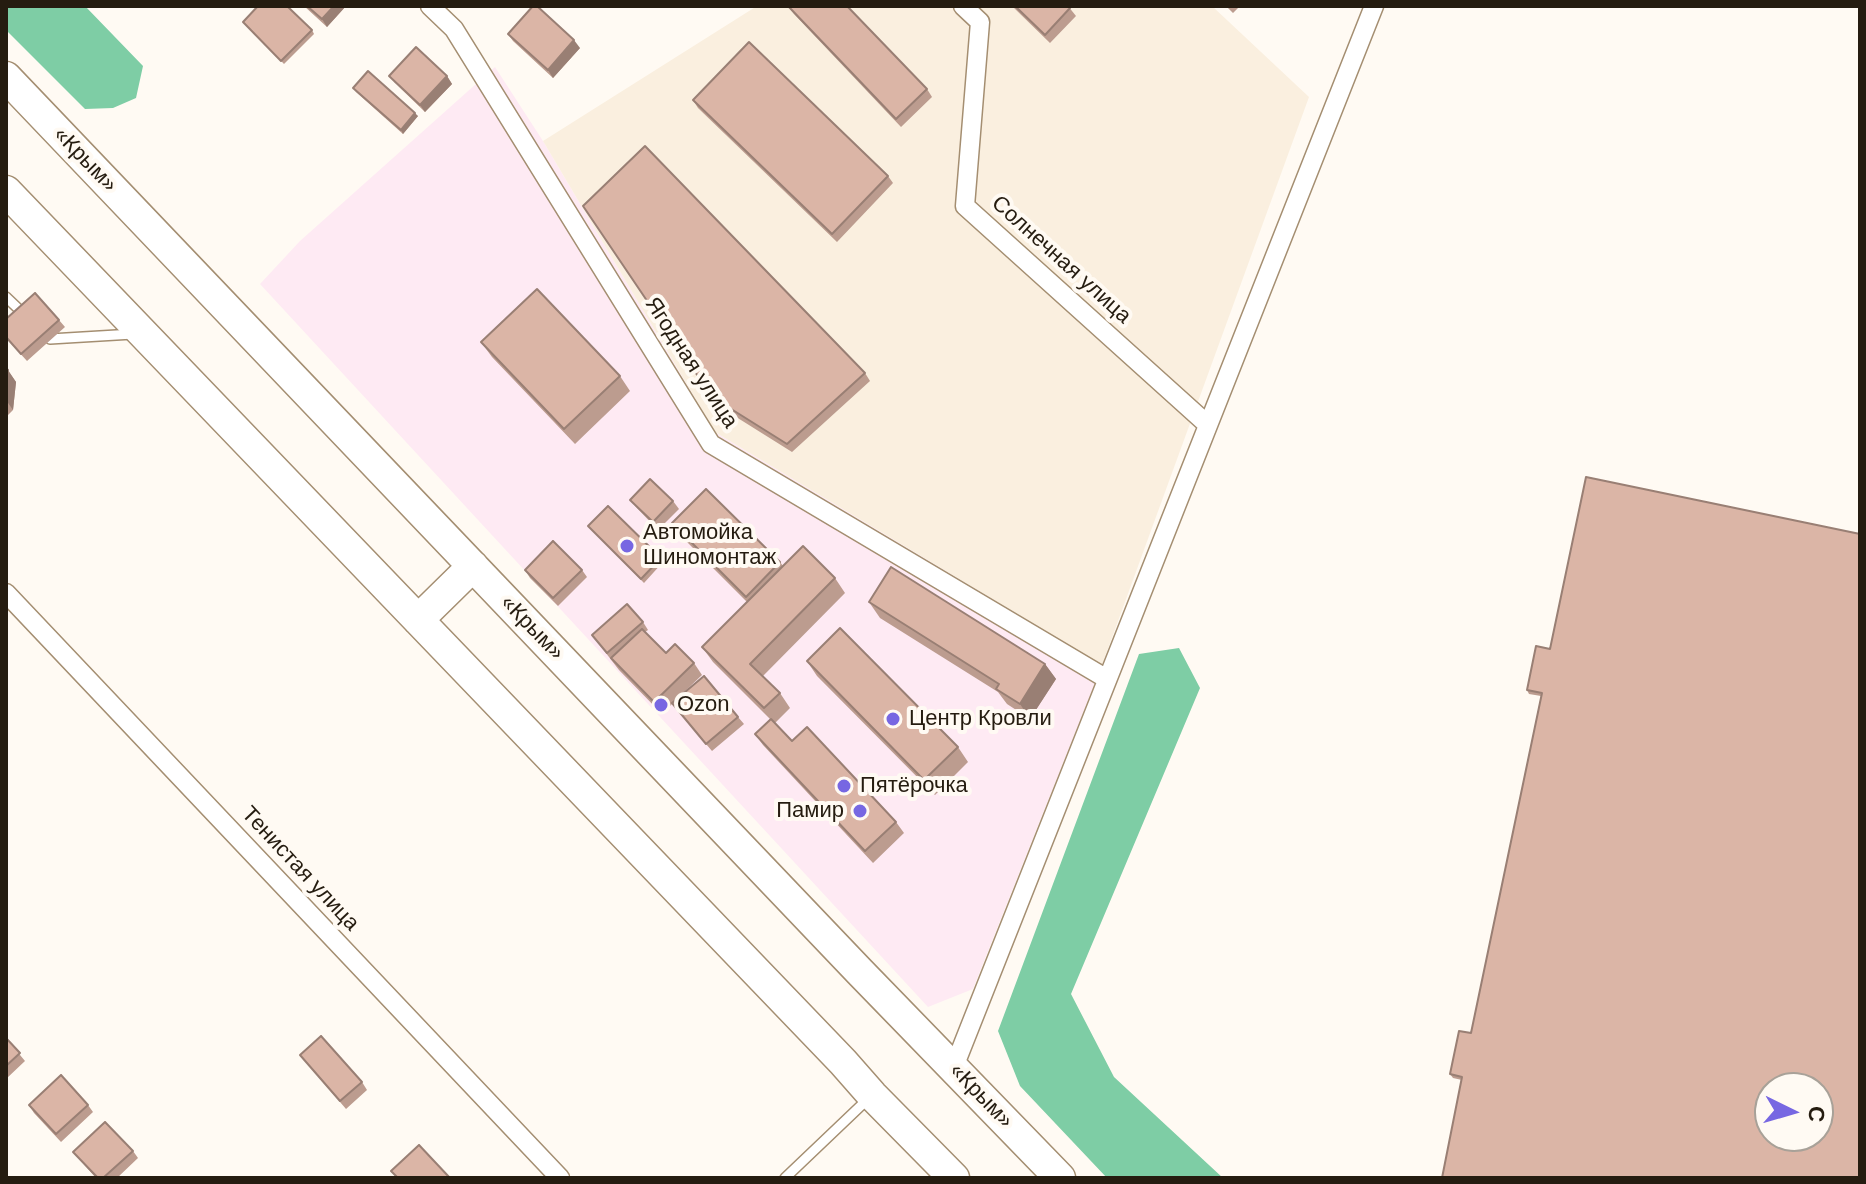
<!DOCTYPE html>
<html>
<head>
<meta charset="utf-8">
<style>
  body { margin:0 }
  #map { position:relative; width:1866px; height:1184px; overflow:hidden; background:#fffaf3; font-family:Helvetica,sans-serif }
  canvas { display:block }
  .frame { position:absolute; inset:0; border:8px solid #251c10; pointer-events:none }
  .north { position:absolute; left:1754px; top:1072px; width:80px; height:80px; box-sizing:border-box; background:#fffaf3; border:2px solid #a8a198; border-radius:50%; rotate:95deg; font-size:22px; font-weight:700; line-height:32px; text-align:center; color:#251c10 }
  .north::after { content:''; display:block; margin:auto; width:28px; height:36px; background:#7767e2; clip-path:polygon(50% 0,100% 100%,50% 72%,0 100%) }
</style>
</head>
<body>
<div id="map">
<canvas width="1866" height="1184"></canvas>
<div class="frame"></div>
<div class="north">С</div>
</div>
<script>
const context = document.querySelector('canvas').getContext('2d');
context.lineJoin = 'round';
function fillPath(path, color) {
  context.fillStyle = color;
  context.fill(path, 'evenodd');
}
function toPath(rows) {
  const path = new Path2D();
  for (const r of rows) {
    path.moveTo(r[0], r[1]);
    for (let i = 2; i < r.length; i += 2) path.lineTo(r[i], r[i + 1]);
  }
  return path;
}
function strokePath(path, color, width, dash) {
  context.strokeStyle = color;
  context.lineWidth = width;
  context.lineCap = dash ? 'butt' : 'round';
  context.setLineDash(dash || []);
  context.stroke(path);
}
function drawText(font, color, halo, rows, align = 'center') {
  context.font = font + ' Helvetica,sans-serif';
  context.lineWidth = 8;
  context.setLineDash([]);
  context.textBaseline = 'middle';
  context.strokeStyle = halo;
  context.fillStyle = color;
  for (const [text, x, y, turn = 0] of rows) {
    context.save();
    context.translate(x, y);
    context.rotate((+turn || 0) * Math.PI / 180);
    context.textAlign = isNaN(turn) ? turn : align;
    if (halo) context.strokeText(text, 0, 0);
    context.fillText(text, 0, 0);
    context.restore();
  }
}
fillPath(toPath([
  [495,67,543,141,715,432,1102,665,973,989,928,1007,260,284,300,241]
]), '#feeaf3');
fillPath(toPath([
  [757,6,1212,6,1309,97,1102,665,715,432,543,141]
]), '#faefdf');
fillPath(toPath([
  [6,6,85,6,143,66,136,98,113,108,85,109,6,30],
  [1179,648,1200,688,1071,994,1114,1077,1223,1178,1107,1178,1020,1086,998,1031,1139,654]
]), '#7ecda5');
const lane = toPath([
  [6,297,27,317],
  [43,333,50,339,133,334],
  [785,1178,870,1097]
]);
const street = toPath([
  [430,6,454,29,711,444,1107,679],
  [963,6,980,22,965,206,1208,425],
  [6,593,560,1178],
  [954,1067,1374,6]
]);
const primary = toPath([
  [6,77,860,972,1060,1178],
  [6,191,843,1062,872,1095,954,1178],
  [418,620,473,566]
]);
strokePath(lane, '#a48e71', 12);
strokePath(street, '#a48e71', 21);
strokePath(primary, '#a48e71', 33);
strokePath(lane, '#fff', 9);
strokePath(street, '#fff', 18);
strokePath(primary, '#fff', 30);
fillPath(toPath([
  [304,6,346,6,327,27],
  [788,6,927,89,932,97,901,127,794,14],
  [1012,6,1068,6,1076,16,1050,43],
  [1226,6,1240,6,1233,13],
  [243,22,312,30,314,34,284,64],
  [508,34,580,48,553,78,513,41],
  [389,76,447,76,452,84,425,112,395,83],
  [353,88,418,116,403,134,356,92],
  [693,100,888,176,893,183,837,242,698,108],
  [583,206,865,373,870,381,792,452,717,405],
  [6,319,59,320,65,327,27,361,6,338],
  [481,342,620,376,630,391,575,444,492,357],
  [6,368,16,382,13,410,6,417],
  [1586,477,1860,534,1860,1178,1442,1178,1462,1080,1453,1078,1450,1074,1459,1031,1471,1033,1541,696,1529,694,1527,690,1536,646,1550,649],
  [1770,1088,1818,1088,1818,1136,1770,1136],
  [630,500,673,501,679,509,658,530,636,507],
  [672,523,780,562,783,566,835,578,845,593,763,676,780,693,790,708,775,723,792,741,896,822,904,833,873,863,763,745,755,734,770,719,713,662,702,647,747,602,680,535],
  [588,526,661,558,663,562,644,583],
  [525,570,582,570,587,577,558,606,530,578],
  [869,602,1045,664,1056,679,1030,719,1007,704,998,692,880,618],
  [643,622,648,630,645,632,666,653,694,663,702,675,681,695,738,717,744,724,712,751,672,704,662,714,619,670,592,635],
  [807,661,958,747,968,762,935,795,817,676],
  [6,1038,25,1061,6,1079],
  [300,1055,362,1082,367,1090,346,1109],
  [29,1105,88,1105,93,1112,61,1142,34,1113],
  [133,1151,138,1158,117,1178,96,1178,79,1159,73,1152]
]), '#bc9c8f');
fillPath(toPath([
  [334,6,346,6,327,27,322,19],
  [574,40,580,48,553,78,548,70],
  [447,76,452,84,425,112,420,105],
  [415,113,418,116,403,134,401,130],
  [8,370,16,382,13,410,6,400],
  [1045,664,1056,679,1030,719,1020,704]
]), '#997f74');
const building = toPath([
  [258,6,287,6,312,30,281,61,243,22,258,6],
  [307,6,334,6,322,19,307,6],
  [533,6,537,6,574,40,548,70,508,34,533,6],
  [788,6,847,6,927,89,896,119,788,6],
  [1015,6,1068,6,1070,8,1045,35,1015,6],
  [749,42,888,176,832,234,693,100,749,42],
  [416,47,447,76,420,105,389,76,416,47],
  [368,71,415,113,401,130,353,88,368,71],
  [645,146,865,373,787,444,712,397,583,206,645,146],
  [537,289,620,376,564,429,481,342,537,289],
  [35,293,59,320,21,354,6,337,6,319,35,293],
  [6,368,8,370,6,389,6,368],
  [1586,477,1860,534,1860,1178,1442,1178,1462,1077,1450,1074,1459,1031,1471,1033,1542,693,1527,690,1536,646,1550,649,1586,477],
  [1770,1088,1818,1088,1818,1136,1770,1136,1770,1088],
  [650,479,673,501,653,522,630,500,650,479],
  [706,489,780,562,746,597,672,523,706,489],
  [608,506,661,558,641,579,588,526,608,506],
  [553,541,582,570,553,598,525,570,553,541],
  [803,546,835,578,750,664,780,693,764,708,702,647,803,546],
  [891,567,1045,664,1020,704,996,689,999,684,869,602,891,567],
  [627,604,643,622,607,653,592,635,627,604],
  [840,628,958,747,924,780,807,661,840,628],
  [642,629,666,653,675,644,694,663,654,702,611,658,642,629],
  [704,676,738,717,706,744,672,703,704,676],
  [771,719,792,741,807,727,896,822,865,851,755,734,771,719],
  [321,1036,362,1082,340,1101,300,1055,321,1036],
  [6,1038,20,1053,6,1066,6,1038],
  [61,1075,88,1105,56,1134,29,1105,61,1075],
  [105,1122,133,1151,103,1178,98,1178,73,1152,105,1122],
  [419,1145,450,1178,398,1178,391,1171,419,1145]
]);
fillPath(building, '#dbb5a6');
strokePath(building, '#997f74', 2);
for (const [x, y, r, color] of [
  [627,546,8,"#7767e2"],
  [661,705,8,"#7767e2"],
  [893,719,8,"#7767e2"],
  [844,786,8,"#7767e2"],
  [860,811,8,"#7767e2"]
]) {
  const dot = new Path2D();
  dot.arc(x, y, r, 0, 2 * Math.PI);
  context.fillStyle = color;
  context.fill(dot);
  strokePath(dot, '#fffaf3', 3);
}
drawText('22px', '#251c10', '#fffaf3', [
  ["«Крым»",85,160,46],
  ["Солнечная улица",1061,260,42],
  ["Ягодная улица",691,363,57],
  ["«Крым»",532,628,46],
  ["Тенистая улица",300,869,47],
  ["«Крым»",981,1096,46]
]);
drawText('22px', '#251c10', '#fffaf3', [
  ["Автомойка",643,533],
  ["Шиномонтаж",643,558],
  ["Ozon",677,705],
  ["Центр Кровли",909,719],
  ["Пятёрочка",860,786],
  ["Памир",844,811,"right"]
], 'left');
</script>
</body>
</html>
